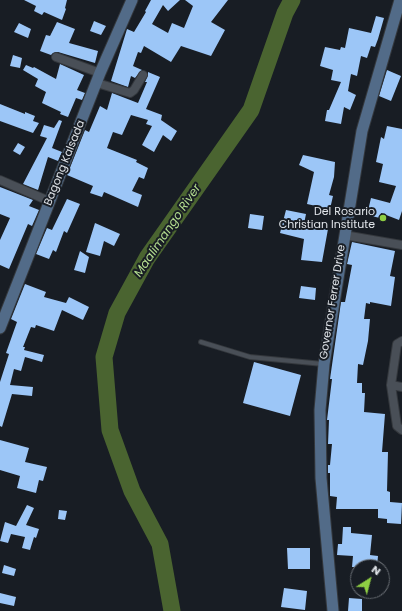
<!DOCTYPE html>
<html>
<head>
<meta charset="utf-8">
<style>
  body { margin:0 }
  #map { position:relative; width:402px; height:611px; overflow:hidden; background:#181d24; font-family:Poppins,sans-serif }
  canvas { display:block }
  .north { position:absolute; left:350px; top:559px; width:40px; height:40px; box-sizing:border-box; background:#181d24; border:1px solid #686d73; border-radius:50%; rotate:36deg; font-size:11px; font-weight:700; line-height:16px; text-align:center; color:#e0e4e9 }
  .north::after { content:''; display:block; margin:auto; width:14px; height:18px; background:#8ece43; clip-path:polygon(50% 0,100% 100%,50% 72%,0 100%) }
</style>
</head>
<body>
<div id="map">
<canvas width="402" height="611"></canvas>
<div class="north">N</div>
</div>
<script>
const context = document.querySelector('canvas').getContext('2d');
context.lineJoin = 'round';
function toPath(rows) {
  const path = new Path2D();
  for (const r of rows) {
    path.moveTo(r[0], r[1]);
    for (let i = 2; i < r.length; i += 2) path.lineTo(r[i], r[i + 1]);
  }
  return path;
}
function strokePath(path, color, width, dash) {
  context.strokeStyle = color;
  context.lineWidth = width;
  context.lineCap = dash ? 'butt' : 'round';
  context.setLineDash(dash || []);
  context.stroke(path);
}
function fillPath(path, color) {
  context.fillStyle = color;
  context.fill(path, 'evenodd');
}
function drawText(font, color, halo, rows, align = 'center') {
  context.font = font + ' Poppins,sans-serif';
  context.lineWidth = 4;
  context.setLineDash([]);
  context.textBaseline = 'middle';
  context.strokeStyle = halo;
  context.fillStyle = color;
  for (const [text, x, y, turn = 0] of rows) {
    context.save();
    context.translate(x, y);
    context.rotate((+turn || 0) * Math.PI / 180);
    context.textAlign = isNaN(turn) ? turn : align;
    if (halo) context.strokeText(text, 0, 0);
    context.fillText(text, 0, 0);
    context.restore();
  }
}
strokePath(toPath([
  [172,611,160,544,132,491,110,430,104,357,117,313,147,258,251,110,285,13,292,0]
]), '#4a6430', 17);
fillPath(toPath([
  [24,0,67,0,65,8,66,9,62,20,44,12,42,15,34,11,36,6],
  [151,0,180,0,168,11,163,5,152,24,168,33,172,23,184,28,193,6,185,0,228,0,211,22,225,30,211,56,181,46,171,62,144,46,141,53,138,52,133,66,142,70,135,78,131,76,128,87,111,81,127,29,134,32,146,12,145,11],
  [376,16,384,18,378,39,375,47,371,46,367,58,361,56,357,76,351,74,348,91,356,95,350,110,344,107,341,124,325,121,327,110,329,110,341,82,331,80,333,70,320,66,325,47,340,50,341,47,345,48,349,28,371,33],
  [94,21,106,26,101,35,90,31],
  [57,22,75,29,69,43,98,51,95,63,58,52,53,53,51,55,40,51,46,35,50,36],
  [19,23,31,29,28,38,14,32],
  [13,55,22,58,20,68,10,66],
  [60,64,84,75,77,90,85,93,82,100,76,98,68,117,60,114,61,112,42,103,46,92,35,86,38,79,23,70,26,65,33,68,34,67,56,79],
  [387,70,401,76,391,101,379,96],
  [148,72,160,77,146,109,162,115,161,120,177,131,171,141,163,135,154,152,142,145,152,126,146,124,148,120,131,115,122,135,113,132,107,148,137,160,136,162,148,168,144,179,139,177,132,191,142,195,138,207,104,192,102,197,90,193,93,186,67,175,85,130,89,132,100,106,107,110,112,93,138,103,147,82,145,82,148,75],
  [0,104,25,114,25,112,35,116,33,121,39,123,33,133,0,121],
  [59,120,62,121,52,148,62,152,58,161,48,157,38,190,23,184,47,138,40,136,44,125,54,128],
  [387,126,402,129,402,211,399,220,381,213,380,218,367,215,371,198,390,203,396,186,379,182,383,164,376,162,381,137,384,139],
  [18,143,25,147,20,155,13,151],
  [303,155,335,162,334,177,329,195,333,196,330,209,307,204,314,172,299,165],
  [0,187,33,200,29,206,39,210,32,226,28,224,9,269,0,265,0,240,10,218,0,214],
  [67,199,80,204,67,233,64,231,56,252,53,250,49,259,36,254,47,228,52,230],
  [286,210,306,214,304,224,328,229,322,262,301,260,304,239,280,233],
  [250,214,264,216,262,230,248,228],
  [95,223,120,234,114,246,104,241,100,256,86,252],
  [352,242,395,251,390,276,395,277,391,306,370,302,370,304,366,303,364,319,370,319,368,341,363,365,358,364,357,383,362,383,362,393,365,393,364,412,385,414,382,452,388,452,387,491,390,492,390,502,402,503,401,524,387,523,387,519,378,518,378,509,336,509,337,497,330,496,330,473,328,473,328,465,330,465,332,444,328,444,329,420,327,420,332,379,330,379,341,302,345,302,352,265,347,264],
  [80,251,89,257,85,273,74,270],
  [25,284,46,292,44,297,66,303,69,297,89,307,83,320,62,310,54,331,36,325,35,328,31,327,23,347,25,347,24,350,44,355,42,362,25,357,21,371,14,369,10,385,33,387,32,396,12,394,2,427,0,426,0,382,9,354,6,353,17,322,11,319],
  [301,286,316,288,315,300,299,298],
  [254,362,301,375,290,416,243,403],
  [0,440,29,448,25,462,47,467,43,481,39,480,36,493,17,488,20,476,0,470],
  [27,505,34,508,26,525,39,529,36,538,34,537,30,550,22,548,25,537,11,534,8,543,0,541,5,522,16,526],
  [59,510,67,511,65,520,58,519],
  [343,527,351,527,351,533,372,535,370,555,378,556,377,567,352,567,353,556,337,555,338,544,342,544],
  [287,548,310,548,310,569,288,569],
  [4,565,16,569,14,576,2,573],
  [284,588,307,591,305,610,281,607],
  [0,593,16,597,14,606,0,603],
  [349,598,362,599,362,611,348,611]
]), '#9cc6f7');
const lane = toPath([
  [201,342,250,357,323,364]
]);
const street = toPath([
  [56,57,100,73],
  [97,83,130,93,134,90,143,75],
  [0,180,49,201],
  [344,235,402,245],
  [402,341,397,344,391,385,397,426,402,430],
  [391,385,402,387]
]);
const secondary = toPath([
  [0,328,100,73,132,0],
  [333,611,321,478,320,410,324,364,362,131,400,0]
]);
strokePath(lane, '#34383d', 6);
strokePath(street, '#34383d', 10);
strokePath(secondary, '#34383d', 13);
strokePath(lane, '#494f57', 4);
strokePath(street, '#494f57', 8);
strokePath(secondary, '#526b88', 11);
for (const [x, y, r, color] of [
  [383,218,4,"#8ece43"]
]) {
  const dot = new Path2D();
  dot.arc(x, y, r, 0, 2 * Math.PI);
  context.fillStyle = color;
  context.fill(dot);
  strokePath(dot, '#181d24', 1.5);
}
drawText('11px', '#e0e4e9', '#181d24', [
  ["Bagong Kalsada",65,163,-68],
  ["Governor Ferrer Drive",333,302,-81]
]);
drawText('11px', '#e0e4e9', '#181d24', [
  ["Del Rosario",375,212],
  ["Christian Institute",375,225]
], 'right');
drawText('italic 12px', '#b4de8f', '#181d24', [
  ["Maalimango River",168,231,-56]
]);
</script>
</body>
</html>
